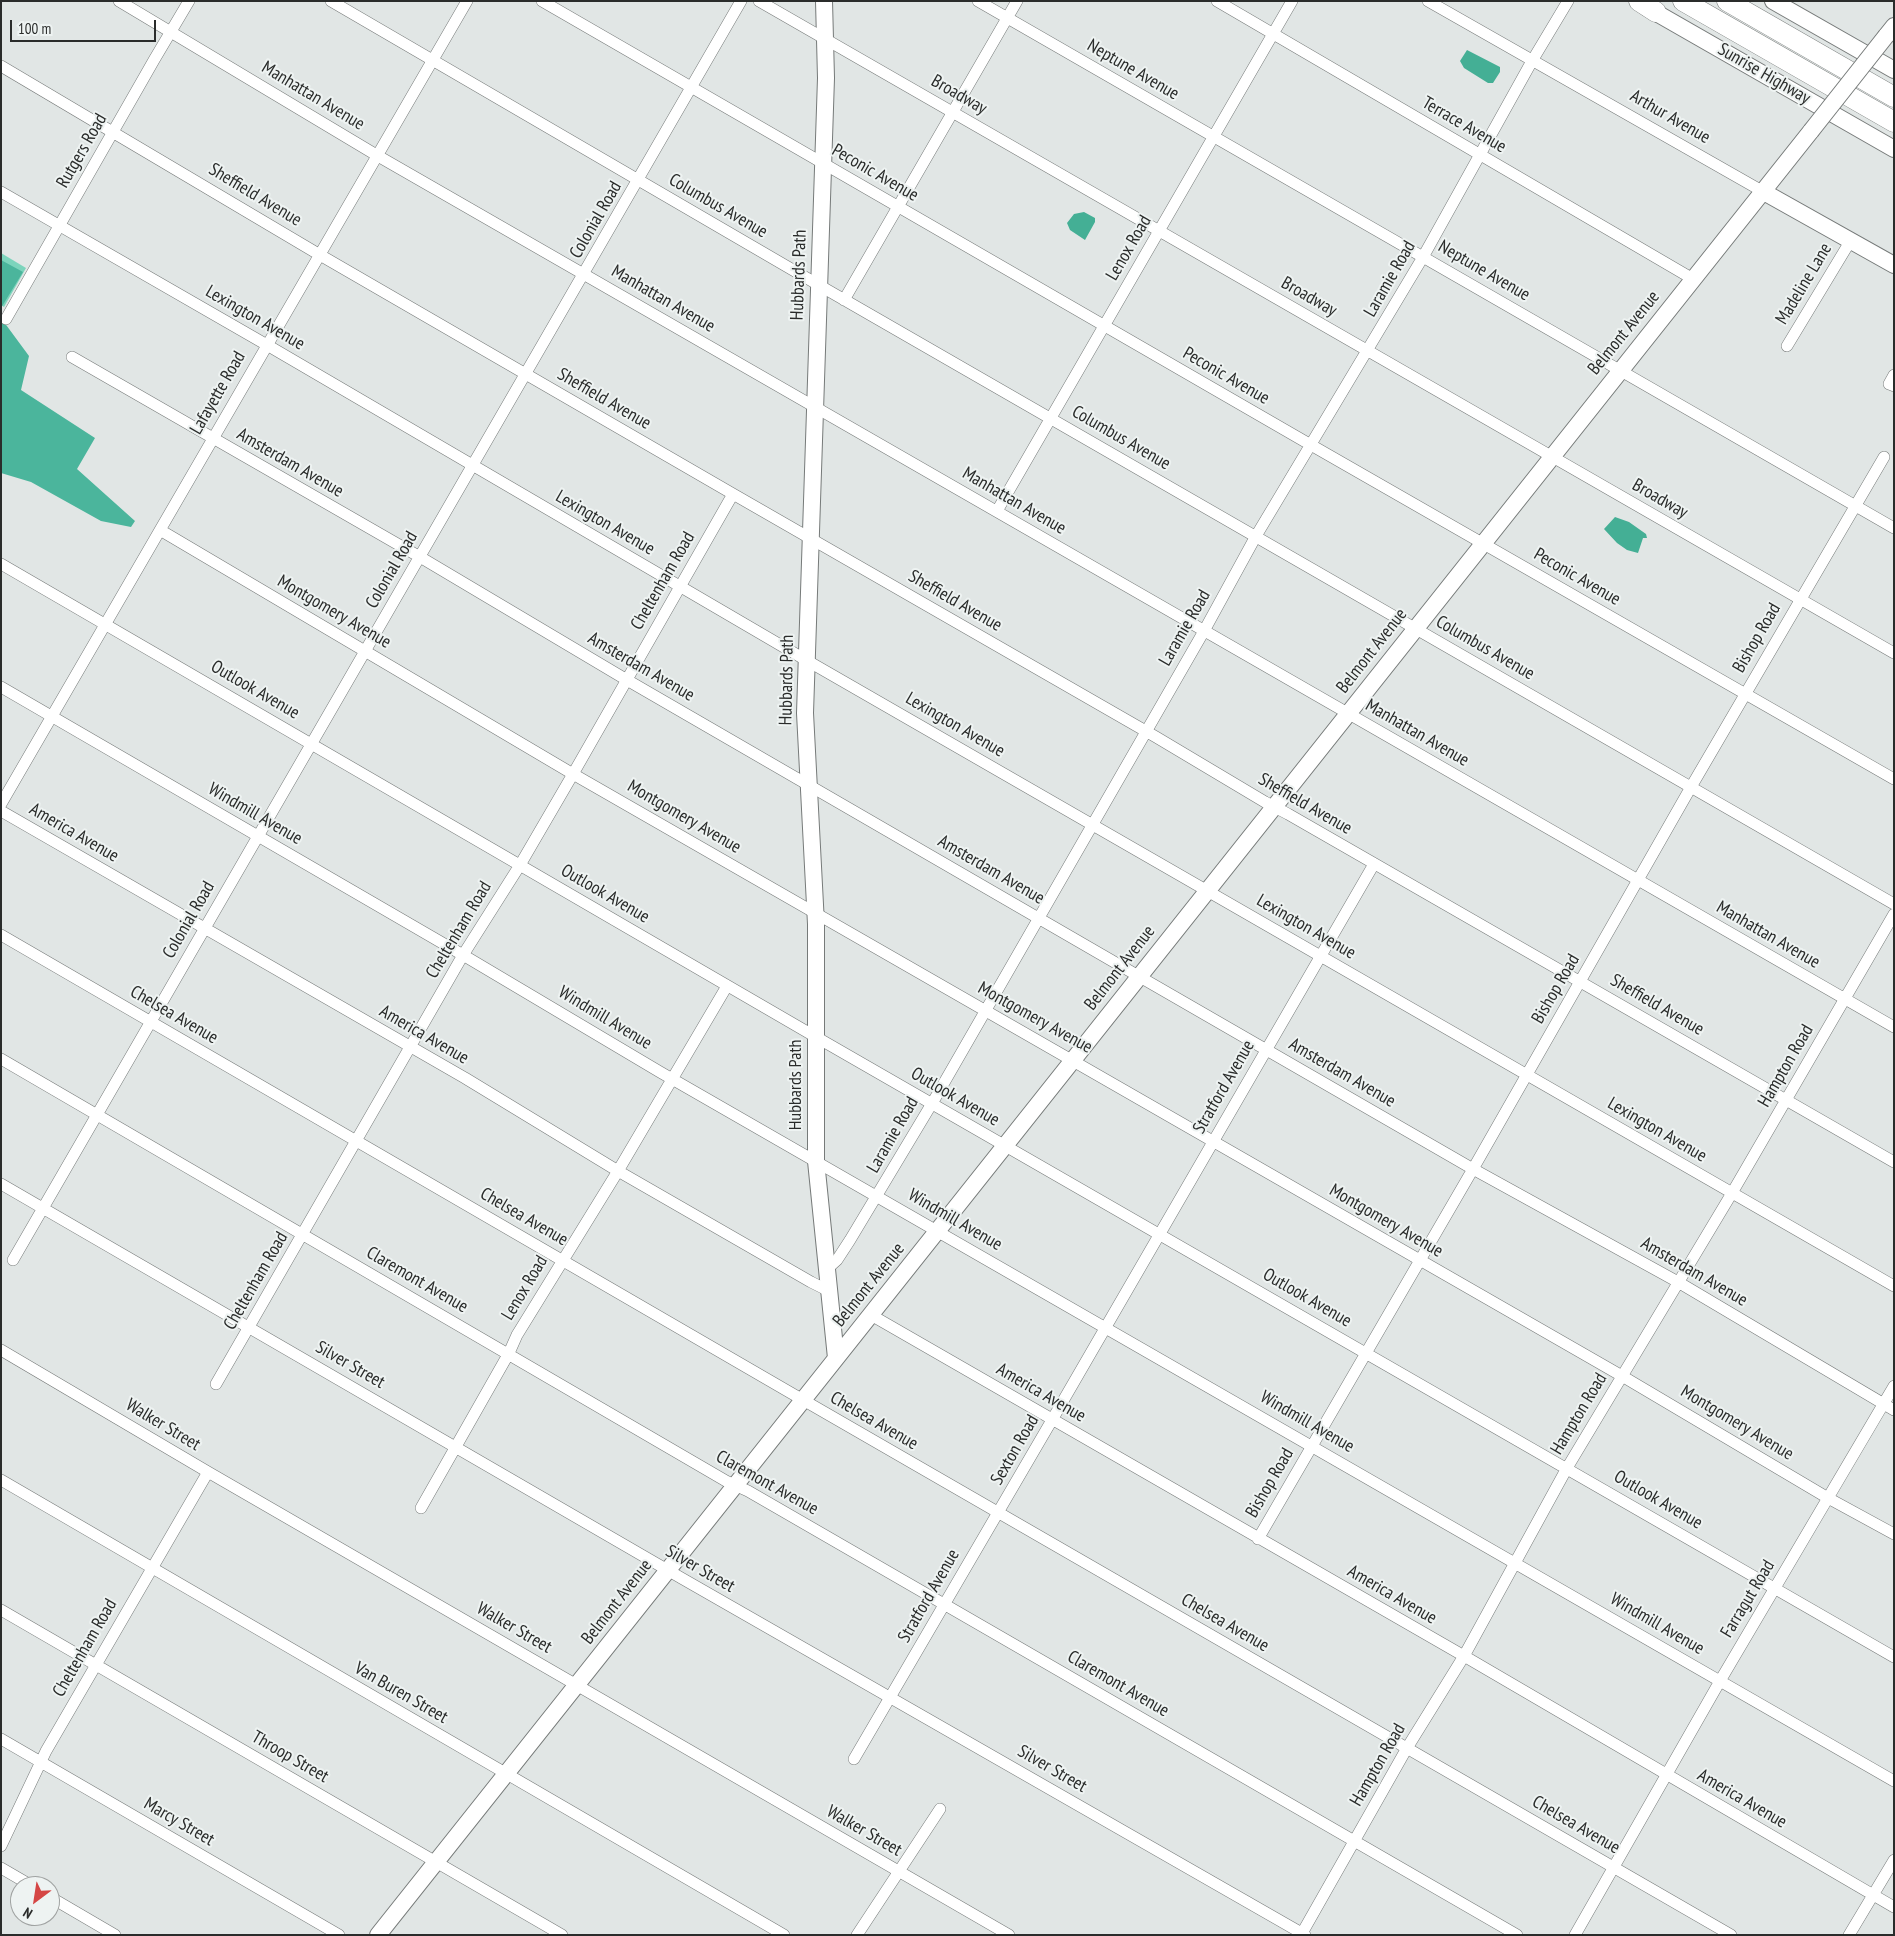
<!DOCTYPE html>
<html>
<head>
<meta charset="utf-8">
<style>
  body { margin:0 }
  #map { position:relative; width:1895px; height:1936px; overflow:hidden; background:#e1e6e5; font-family:"PT Sans Narrow",sans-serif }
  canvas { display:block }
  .frame { position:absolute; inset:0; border:2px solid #2a2c2b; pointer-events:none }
  .north { position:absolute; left:10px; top:1876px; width:50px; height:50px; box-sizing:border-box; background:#eef3f2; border:1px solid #a0a3a2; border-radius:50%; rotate:211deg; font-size:14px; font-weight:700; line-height:20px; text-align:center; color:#2a2c2b }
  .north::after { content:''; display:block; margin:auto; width:18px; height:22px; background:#d54645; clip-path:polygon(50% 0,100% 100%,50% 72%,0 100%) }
  .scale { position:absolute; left:10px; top:20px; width:146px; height:22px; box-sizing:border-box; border:2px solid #2a2c2b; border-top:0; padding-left:6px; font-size:15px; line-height:18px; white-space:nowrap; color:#2a2c2b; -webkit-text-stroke:4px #eef3f2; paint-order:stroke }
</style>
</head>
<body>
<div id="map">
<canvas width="1895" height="1936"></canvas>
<div class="frame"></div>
<div class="north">N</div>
<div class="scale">100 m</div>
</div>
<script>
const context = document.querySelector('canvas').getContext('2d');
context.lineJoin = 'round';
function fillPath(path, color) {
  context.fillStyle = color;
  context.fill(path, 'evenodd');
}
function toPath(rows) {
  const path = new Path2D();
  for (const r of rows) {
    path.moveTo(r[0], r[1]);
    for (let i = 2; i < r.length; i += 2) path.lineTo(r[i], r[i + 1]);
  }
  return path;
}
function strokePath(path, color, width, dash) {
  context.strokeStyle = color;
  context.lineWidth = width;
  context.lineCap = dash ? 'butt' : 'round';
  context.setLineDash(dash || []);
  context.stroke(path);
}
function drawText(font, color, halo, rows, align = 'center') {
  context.font = font + ' "PT Sans Narrow",sans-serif';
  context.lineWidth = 4;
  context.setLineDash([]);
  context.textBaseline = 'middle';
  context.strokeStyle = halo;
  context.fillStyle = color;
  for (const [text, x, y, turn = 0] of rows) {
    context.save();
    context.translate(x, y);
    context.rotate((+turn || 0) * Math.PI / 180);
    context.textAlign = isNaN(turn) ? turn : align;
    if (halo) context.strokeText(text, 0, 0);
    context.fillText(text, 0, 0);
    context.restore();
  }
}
fillPath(toPath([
  [1,253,26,268,4,307,1,305]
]), '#7cd4bc');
fillPath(toPath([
  [1,260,23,272,1,308],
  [1,318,29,356,21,390,95,438,77,469,135,521,131,527,101,521,31,482,1,473]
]), '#4bb59c');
fillPath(toPath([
  [1467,50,1500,67,1500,72,1493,83,1488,83,1464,68,1460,61],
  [1084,212,1095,218,1095,222,1085,240,1070,230,1067,223,1074,214],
  [1615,517,1629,522,1646,534,1647,538,1643,538,1638,553,1627,550,1617,543,1604,529]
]), '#44af95');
const street = toPath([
  [119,1,378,156,1894,1027],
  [331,1,829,291,1894,904],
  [542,1,1311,445,1894,779],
  [759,1,1894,653],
  [978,1,1894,528],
  [1217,1,1693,279],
  [1428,1,1762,191],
  [1,66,320,255,733,494,1156,737,1265,802,1288,814,1894,1162],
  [1,192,267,345,806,660,1894,1286],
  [844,300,1017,1],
  [6,319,154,60,189,1],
  [1787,346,1851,240],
  [72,357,420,557,627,680,1147,981,1473,1169,1678,1282,1894,1410],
  [1894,375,1889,384,1894,386],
  [997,511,1292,1],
  [160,530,573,774,1622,1376,1828,1498,1894,1534],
  [1,564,809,1033,1894,1657],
  [1,687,463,955,660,1072,1894,1781],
  [1,804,467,1],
  [1,811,465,1078,618,1171,811,1282,829,1291],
  [1,935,791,1393,1731,1935],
  [1,1059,726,1481,748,1491,1517,1935],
  [1,1184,683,1579,1305,1935],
  [13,1260,741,1],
  [827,1269,837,1260,850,1240,937,1095,1204,631,1256,536,1423,257,1532,61,1568,1],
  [871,1315,1464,1656,1894,1907],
  [1,1350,208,1472,1009,1935],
  [216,1384,463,955,520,865,573,774,733,494],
  [1,1480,784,1935],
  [421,1508,509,1353,517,1335,618,1171,727,986],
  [1258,1539,1473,1169,1691,787,1884,457],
  [1,1610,562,1935],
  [1,1739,339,1935],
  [854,1759,1052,1420,1374,864],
  [1,1846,46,1751,208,1472],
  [1,1868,32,1886],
  [50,1897,115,1935],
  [857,1935,940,1809],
  [1301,1935,1407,1748,1464,1656,1567,1468,1732,1193,1894,914],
  [1575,1935,1720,1681,1894,1386],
  [1849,1935,1894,1860]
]);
const secondary = toPath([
  [824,1,826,78,805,713,816,924,816,1161,836,1358],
  [1773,1,1894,70],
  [1646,7,1894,149],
  [1886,36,1894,26],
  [1762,191,1894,265],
  [378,1935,1811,131]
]);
const highway = toPath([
  [1639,1,1656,12],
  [1683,1,1894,122],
  [1727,1,1894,97]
]);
strokePath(street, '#767a79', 12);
strokePath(secondary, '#767a79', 18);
strokePath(highway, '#767a79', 21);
strokePath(street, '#fff', 11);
strokePath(secondary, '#fff', 16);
strokePath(highway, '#fff', 20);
const secondaryBridge = toPath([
  [1811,131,1886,36]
]);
strokePath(secondaryBridge, '#767a79', 18, []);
strokePath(secondaryBridge, '#fff', 16);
drawText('18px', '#2a2c2b', '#eef3f2', [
  ["Neptune Avenue",1133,70,30],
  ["Sunrise Highway",1764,74,30],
  ["Broadway",959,95,30],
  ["Manhattan Avenue",313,96,31],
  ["Arthur Avenue",1670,117,30],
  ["Terrace Avenue",1464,125,30],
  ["Rutgers Road",82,151,-60],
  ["Peconic Avenue",875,173,30],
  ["Sheffield Avenue",255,195,31],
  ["Columbus Avenue",718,206,30],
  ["Colonial Road",596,220,-60],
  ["Lenox Road",1129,248,-60],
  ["Neptune Avenue",1484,271,30],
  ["Hubbards Path",799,275,-88],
  ["Laramie Road",1390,279,-60],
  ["Madeline Lane",1804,284,-59],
  ["Broadway",1309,297,30],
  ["Manhattan Avenue",663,299,30],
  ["Lexington Avenue",255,318,30],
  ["Belmont Avenue",1624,333,-51],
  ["Peconic Avenue",1226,376,30],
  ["Lafayette Road",218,393,-60],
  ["Sheffield Avenue",604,399,30],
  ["Columbus Avenue",1121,438,30],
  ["Amsterdam Avenue",290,463,30],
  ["Broadway",1660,499,30],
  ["Manhattan Avenue",1014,501,30],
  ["Lexington Avenue",605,523,30],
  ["Colonial Road",392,570,-60],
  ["Peconic Avenue",1577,577,30],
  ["Cheltenham Road",663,581,-60],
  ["Sheffield Avenue",955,601,30],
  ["Montgomery Avenue",334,612,30],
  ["Laramie Road",1185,628,-60],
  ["Bishop Road",1757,638,-60],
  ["Columbus Avenue",1485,648,30],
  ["Belmont Avenue",1372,651,-52],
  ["Amsterdam Avenue",641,667,30],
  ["Hubbards Path",787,680,-89],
  ["Outlook Avenue",255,690,30],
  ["Lexington Avenue",955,725,30],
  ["Manhattan Avenue",1417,733,30],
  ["Sheffield Avenue",1305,804,30],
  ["Windmill Avenue",255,814,30],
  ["Montgomery Avenue",684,817,30],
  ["America Avenue",74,833,30],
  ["Amsterdam Avenue",991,870,30],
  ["Outlook Avenue",605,894,30],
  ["Colonial Road",189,920,-60],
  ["Lexington Avenue",1306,927,30],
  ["Cheltenham Road",459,930,-59],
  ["Manhattan Avenue",1768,935,30],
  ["Belmont Avenue",1120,968,-52],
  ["Bishop Road",1556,989,-60],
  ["Sheffield Avenue",1657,1005,30],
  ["Chelsea Avenue",174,1015,30],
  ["Windmill Avenue",605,1018,31],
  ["Montgomery Avenue",1035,1018,29],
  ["America Avenue",424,1035,30],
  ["Hampton Road",1786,1066,-60],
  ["Amsterdam Avenue",1342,1073,30],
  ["Hubbards Path",796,1085,-90],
  ["Stratford Avenue",1224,1087,-60],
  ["Outlook Avenue",955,1097,30],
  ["Lexington Avenue",1657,1130,30],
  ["Laramie Road",893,1135,-60],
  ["Chelsea Avenue",524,1217,30],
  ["Windmill Avenue",955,1220,30],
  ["Montgomery Avenue",1386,1221,30],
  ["Amsterdam Avenue",1694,1272,30],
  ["Claremont Avenue",417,1280,30],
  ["Cheltenham Road",256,1281,-60],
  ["Belmont Avenue",869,1285,-51],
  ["Lenox Road",525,1288,-59],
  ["Outlook Avenue",1307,1298,30],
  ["Silver Street",350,1365,30],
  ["America Avenue",1041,1393,30],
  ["Hampton Road",1579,1414,-59],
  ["Chelsea Avenue",874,1421,30],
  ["Windmill Avenue",1307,1422,30],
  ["Montgomery Avenue",1737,1423,31],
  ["Walker Street",163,1425,31],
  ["Sexton Road",1015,1450,-60],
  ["Claremont Avenue",767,1483,29],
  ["Bishop Road",1270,1483,-60],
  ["Outlook Avenue",1658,1500,30],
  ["Silver Street",700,1569,30],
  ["America Avenue",1392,1595,30],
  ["Stratford Avenue",929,1596,-60],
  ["Farragut Road",1748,1599,-59],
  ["Belmont Avenue",617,1602,-52],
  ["Chelsea Avenue",1225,1623,30],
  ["Windmill Avenue",1657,1624,30],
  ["Walker Street",514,1628,30],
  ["Cheltenham Road",85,1648,-60],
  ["Claremont Avenue",1118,1684,30],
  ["Van Buren Street",401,1693,30],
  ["Throop Street",290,1757,30],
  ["Hampton Road",1378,1765,-60],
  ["Silver Street",1052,1769,30],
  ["America Avenue",1742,1799,30],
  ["Marcy Street",179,1822,30],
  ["Chelsea Avenue",1576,1825,30],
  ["Walker Street",864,1831,30]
]);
</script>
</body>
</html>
